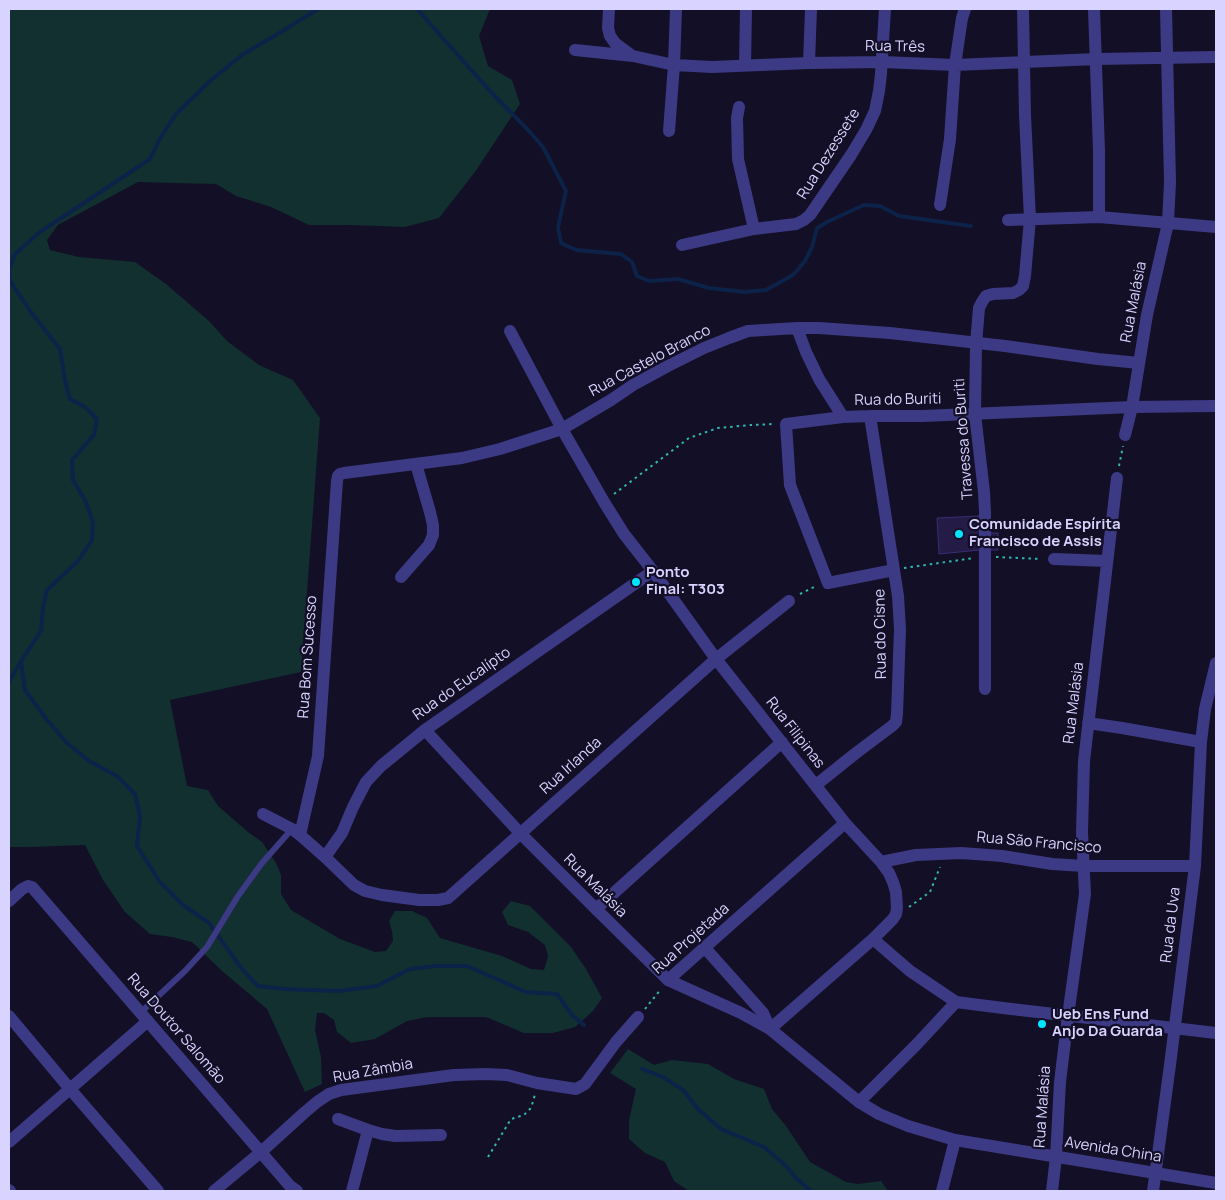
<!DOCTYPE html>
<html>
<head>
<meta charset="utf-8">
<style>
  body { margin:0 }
  #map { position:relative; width:1225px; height:1200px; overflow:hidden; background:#130f26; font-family:Manrope,sans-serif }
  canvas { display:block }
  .frame { position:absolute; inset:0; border:10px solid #d9d4ff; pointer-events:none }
</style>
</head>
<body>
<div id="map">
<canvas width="1225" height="1200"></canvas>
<div class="frame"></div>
</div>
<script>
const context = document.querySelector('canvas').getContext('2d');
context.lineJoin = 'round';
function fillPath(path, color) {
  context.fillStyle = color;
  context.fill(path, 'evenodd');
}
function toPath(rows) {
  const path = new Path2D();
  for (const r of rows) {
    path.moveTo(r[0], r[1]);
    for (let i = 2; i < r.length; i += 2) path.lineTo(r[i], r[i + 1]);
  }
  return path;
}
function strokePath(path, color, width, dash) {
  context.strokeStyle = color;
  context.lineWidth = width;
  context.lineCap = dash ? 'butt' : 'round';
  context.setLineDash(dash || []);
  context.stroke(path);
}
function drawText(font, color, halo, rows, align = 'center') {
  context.font = font + ' Manrope,sans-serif';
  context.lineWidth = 4.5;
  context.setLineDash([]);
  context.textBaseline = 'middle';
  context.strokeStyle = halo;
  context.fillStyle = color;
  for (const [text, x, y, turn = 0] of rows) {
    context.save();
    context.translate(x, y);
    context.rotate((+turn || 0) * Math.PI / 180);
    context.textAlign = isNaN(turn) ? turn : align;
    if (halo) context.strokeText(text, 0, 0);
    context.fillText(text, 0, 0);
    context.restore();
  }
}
fillPath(toPath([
  [9,9,490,9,479,36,488,66,512,80,520,104,475,172,439,218,405,227,351,225,309,225,271,207,236,196,216,184,138,182,58,225,47,240,50,250,79,257,135,262,166,284,209,321,227,341,259,365,293,380,320,418,301,672,170,700,187,786,208,790,218,806,248,832,262,842,276,863,281,875,281,894,291,910,340,939,375,952,386,951,393,941,392,931,389,921,395,911,412,911,427,918,440,938,502,956,531,969,544,970,548,956,545,945,528,932,508,925,502,912,511,901,530,906,571,947,586,969,602,998,593,1011,575,1027,553,1033,524,1033,486,1017,427,1017,407,1021,375,1039,351,1043,337,1032,334,1020,324,1013,317,1013,315,1030,321,1057,322,1084,305,1092,267,1009,221,970,192,942,172,937,150,934,125,912,103,880,85,845,31,847,9,847],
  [628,1049,654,1065,672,1060,708,1064,734,1079,764,1089,772,1109,786,1126,810,1162,846,1182,858,1184,881,1181,888,1191,689,1191,674,1181,665,1162,645,1153,629,1139,629,1120,636,1089,610,1073]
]), '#12302f');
strokePath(toPath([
  [417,9,489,90,529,131,543,147,566,191,558,227,561,243,576,250,621,254,632,262,637,276,649,281,678,279,709,288,745,292,766,290,793,275,805,261,812,247,817,228,829,221,864,205,880,206,899,216,971,226],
  [9,269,15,254,40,232,150,159,159,140,176,114,210,81,242,55,281,32,318,9],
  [9,270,10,281,31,312,60,349,65,381,70,399,85,407,97,419,94,435,72,460,73,480,86,502,93,522,92,540,78,561,47,590,43,607,41,631,21,661,25,690,47,720,66,742,89,761,117,776,135,794,140,816,137,846,160,882,183,905,209,923,242,969,258,986,285,989,339,991,377,986,410,969,436,966,467,966,526,992,557,994,572,1015,584,1025],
  [9,682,21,661],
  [642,1069,663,1077,683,1090,698,1109,721,1129,764,1147,786,1166,796,1178,811,1191]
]), '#0c2248', 4);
const building = toPath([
  [979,516,980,550,939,554,937,518,979,516],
  [987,533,998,533,998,550,987,550,987,533]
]);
fillPath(building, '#241b47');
strokePath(building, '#3b2d73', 1);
strokePath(toPath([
  [1119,466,1123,446],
  [614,494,689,438,718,428,751,425,774,424],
  [996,557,1041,559],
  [904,568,974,558],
  [800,594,816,586],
  [909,907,930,892,940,867],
  [645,1009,661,989],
  [488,1157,511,1119,524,1115,530,1109,533,1102,535,1094]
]), '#2fb8b0', 2, [2.5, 4]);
strokePath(toPath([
  [140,1013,185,971,207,947,238,896,262,863,292,829]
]), '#3d3a85', 6);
strokePath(toPath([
  [609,9,608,28,610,36,615,43,631,55],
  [1094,9,1099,151,1099,217],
  [575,50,633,56,674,65,712,67,809,63,882,62,955,65,1096,59,1216,57],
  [809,63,811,9],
  [745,65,746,9],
  [739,107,737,118,738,159,754,229],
  [669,131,674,65,676,9],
  [940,205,950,139,955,65,962,18,965,9],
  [1008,220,1099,217,1216,227],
  [682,245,754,229,796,224,804,220,810,215,851,155,866,130,875,111,879,91,881,74,885,9],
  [797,328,806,352,819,379,843,417],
  [510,331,562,429,604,502,624,534,653,571,716,659,845,823,881,862,889,873,893,882,896,892,897,908,896,914,893,919,873,939,770,1029,763,1013,705,948],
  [1125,435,1132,407,1147,315,1168,223,1170,182,1166,9],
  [1054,559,1107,561],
  [894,570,828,583,790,485,786,424,843,417,870,416,923,416,1132,407,1216,406],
  [401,577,429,545,433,535,433,525,430,512,416,464],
  [985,689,985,512,984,492,975,414,976,344,979,308,982,302,986,296,993,294,1013,293,1019,290,1023,286,1025,276,1030,219,1025,115,1023,9],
  [1088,723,1122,728,1201,742],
  [816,785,856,753,892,726,896,722,897,714,900,629,898,596,870,416],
  [263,814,292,829,300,835,325,857,354,885,365,891,382,895,419,900,438,900,448,898,716,659,789,601],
  [300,835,318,756,337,481,338,476,340,474,344,473,462,458,500,449,562,429,611,400,633,385,668,366,704,348,729,338,748,331,797,328,819,328,890,333,1005,346,1098,359,1139,363],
  [325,857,342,833,353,807,366,782,381,766,425,730,653,571],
  [881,862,916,855,961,853,1002,856,1052,864,1084,866,1195,866],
  [9,901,22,889,28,886,32,887,290,1186,297,1191],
  [596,909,782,742],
  [873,939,910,971,956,1002,1003,1008,1216,1033],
  [668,980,845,823],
  [9,1016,70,1089,158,1191],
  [859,1102,917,1044,956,1002],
  [338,1119,368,1130,382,1134,395,1136,441,1135],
  [9,1142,148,1021],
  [214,1191,261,1152,304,1113,317,1102,329,1094,341,1090,454,1075,486,1074,507,1075,537,1083,576,1089,585,1084,616,1042,638,1017],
  [352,1191,368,1130],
  [942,1191,955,1140],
  [1052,1191,1056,1157,1060,1082,1068,1016,1085,894,1082,832,1084,761,1117,478],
  [1153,1191,1170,1065,1195,866,1201,742,1205,709,1216,663]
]), '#3d3a85', 12);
strokePath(toPath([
  [425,730,520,833,596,909,668,980,741,1013,770,1029,859,1102,879,1114,908,1126,955,1140,1216,1183],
  [9,1190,10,1191]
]), '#3d3a85', 12);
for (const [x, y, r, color] of [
  [959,534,5,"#00e5ff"],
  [636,582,5,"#00e5ff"],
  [1042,1024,5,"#00e5ff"]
]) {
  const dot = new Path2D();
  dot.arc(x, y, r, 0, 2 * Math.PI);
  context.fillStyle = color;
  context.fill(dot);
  strokePath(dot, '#130f26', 2);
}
drawText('15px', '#d9d4ff', '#130f26', [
  ["Rua Três",895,47,1],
  ["Rua Dezessete",829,154,-58],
  ["Rua Malásia",1134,302,-79],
  ["Rua Castelo Branco",650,361,-28],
  ["Rua do Buriti",898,400,-1],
  ["Travessa do Buriti",964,439,-94],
  ["Rua do Cisne",881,634,-91],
  ["Rua Bom Sucesso",308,657,-86],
  ["Rua do Eucalípto",462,684,-35],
  ["Rua Malásia",1074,703,-83],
  ["Rua Filipinas",795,733,52],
  ["Rua Irlanda",571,766,-42],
  ["Rua São Francisco",1039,843,5],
  ["Rua Malásia",595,886,45],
  ["Rua da Uva",1171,925,-83],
  ["Rua Projetada",691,939,-42],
  ["Rua Doutor Salomão",176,1029,49],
  ["Rua Zâmbia",373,1071,-10],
  ["Rua Malásia",1043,1107,-86],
  ["Avenida China",1113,1150,9]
]);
drawText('bold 15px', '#d9d4ff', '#130f26', [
  ["Comunidade Espírita",969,525],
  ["Francisco de Assis",969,542],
  ["Ponto",646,573],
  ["Final: T303",646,590],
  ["Ueb Ens Fund",1052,1015],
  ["Anjo Da Guarda",1052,1032]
], 'left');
</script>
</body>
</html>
